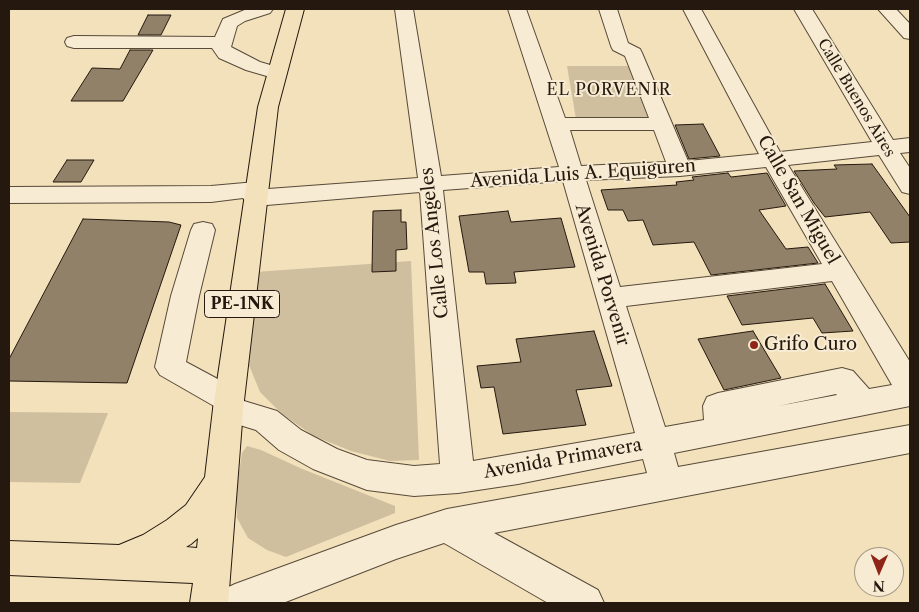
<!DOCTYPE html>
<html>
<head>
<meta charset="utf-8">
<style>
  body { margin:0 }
  #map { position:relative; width:919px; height:612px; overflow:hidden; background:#f2e1bb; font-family:"Libre Caslon Text",serif }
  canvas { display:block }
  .frame { position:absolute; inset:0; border:10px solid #25180e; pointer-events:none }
  .north { position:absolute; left:854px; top:547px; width:50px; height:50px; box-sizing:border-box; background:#f7ecd3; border:1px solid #a39784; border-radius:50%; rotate:181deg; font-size:14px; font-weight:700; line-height:20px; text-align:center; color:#25180e }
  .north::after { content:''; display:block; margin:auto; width:18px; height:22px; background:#8f2418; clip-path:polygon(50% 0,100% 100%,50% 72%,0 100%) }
</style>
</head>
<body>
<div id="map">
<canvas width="919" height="612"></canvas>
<div class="frame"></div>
<div class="north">N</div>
</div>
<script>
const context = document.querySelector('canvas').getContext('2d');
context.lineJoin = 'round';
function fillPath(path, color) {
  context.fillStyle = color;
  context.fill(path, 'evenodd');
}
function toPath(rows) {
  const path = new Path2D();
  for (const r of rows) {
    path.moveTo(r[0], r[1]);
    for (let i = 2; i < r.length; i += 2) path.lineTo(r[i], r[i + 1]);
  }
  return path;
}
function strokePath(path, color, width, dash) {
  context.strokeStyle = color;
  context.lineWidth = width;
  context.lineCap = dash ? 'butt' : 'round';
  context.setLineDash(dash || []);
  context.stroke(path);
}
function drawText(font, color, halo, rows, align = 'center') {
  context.font = font + ' "Libre Caslon Text",serif';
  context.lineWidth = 4;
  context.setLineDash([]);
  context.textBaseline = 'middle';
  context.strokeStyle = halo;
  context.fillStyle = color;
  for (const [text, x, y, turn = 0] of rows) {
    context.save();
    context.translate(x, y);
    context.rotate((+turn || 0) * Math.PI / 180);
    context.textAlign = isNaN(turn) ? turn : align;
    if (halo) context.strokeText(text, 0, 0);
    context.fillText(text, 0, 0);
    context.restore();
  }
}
fillPath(toPath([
  [567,66,632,66,652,120,576,119],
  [411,261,419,460,390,461,351,451,314,436,282,414,260,392,249,365,255,272],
  [9,412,108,413,80,483,9,482],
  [247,446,261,450,300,468,395,506,395,513,286,557,267,550,248,538,237,518,237,486,242,453]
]), '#cfbf9e');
const building = toPath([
  [148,15,171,15,161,35,138,35,148,15],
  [130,50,153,50,123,101,71,101,92,68,120,69,130,50],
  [703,124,720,156,689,159,675,125,703,124],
  [67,160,94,160,81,182,53,182,67,160],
  [872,164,910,217,910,242,891,243,870,212,825,217,814,203,794,171,837,169,834,165,872,164],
  [728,173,731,177,767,173,786,206,759,210,786,249,808,247,818,263,711,275,694,242,653,245,643,220,628,221,623,210,608,210,601,190,677,185,676,182,694,180,692,177,728,173],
  [401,210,401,222,406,222,407,249,396,250,396,271,372,272,373,211,401,210],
  [508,211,511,222,561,218,575,267,514,272,516,283,486,284,484,272,469,272,459,216,508,211],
  [83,219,169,222,181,225,127,383,9,381,9,359,83,219],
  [825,284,853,331,822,333,813,318,742,325,727,296,825,284],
  [594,331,612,386,576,390,586,425,503,434,494,387,481,388,477,366,521,362,516,339,594,331],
  [753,331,781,378,724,390,698,339,753,331]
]);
fillPath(building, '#908168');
strokePath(building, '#25180e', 1);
const minor = toPath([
  [247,9,273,9,270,13,245,21,237,26,231,47,260,62,284,69,287,73,284,77,277,79,246,70,219,58,212,48,74,48,67,46,65,42,67,38,74,36,215,37,223,19,247,9],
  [395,9,413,9,441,176,559,167,508,9,526,9,565,118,649,118,625,56,613,50,611,46,599,9,617,9,628,43,640,49,642,53,688,161,759,154,683,9,701,9,780,152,872,142,794,9,812,9,893,140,910,138,910,152,900,153,910,168,910,194,902,192,879,155,788,165,910,362,910,406,674,453,678,467,910,425,910,453,494,533,598,590,604,603,548,603,444,543,396,559,283,603,216,603,222,590,235,584,396,525,447,509,647,473,643,459,518,484,458,493,414,496,367,490,313,469,279,450,256,430,217,418,213,409,214,406,160,375,155,367,171,296,191,230,194,224,203,222,212,224,215,230,199,296,186,362,240,391,244,401,277,411,301,430,337,449,367,460,414,466,440,464,420,192,255,206,247,203,243,198,211,202,9,203,9,187,211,186,256,182,264,184,268,189,418,178,395,9],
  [570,130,654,130,666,162,581,166,570,130],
  [766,167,822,264,620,287,586,180,680,176,766,167],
  [563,181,635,433,473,461,443,190,563,181],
  [832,281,892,385,869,389,853,371,842,368,718,393,707,397,703,406,704,420,665,427,626,306,832,281],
  [836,394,837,395,778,406,836,394],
  [878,9,896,9,910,24,910,39,904,38,878,9]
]);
const major = toPath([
  [286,9,304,9,278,107,243,409,228,603,190,603,193,583,9,575,9,541,119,545,143,535,167,520,186,505,205,477,213,409,258,107,286,9],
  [198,538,197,548,186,547,191,544,198,538]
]);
strokePath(minor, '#584a39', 2);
strokePath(major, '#25180e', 2);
fillPath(minor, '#f7ecd3');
fillPath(major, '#f2e1bb');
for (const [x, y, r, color] of [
  [754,345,5,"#8f2418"]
]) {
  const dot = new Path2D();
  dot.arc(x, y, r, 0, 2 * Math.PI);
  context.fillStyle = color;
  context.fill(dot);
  strokePath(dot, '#f7ecd3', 2);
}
drawText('15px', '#25180e', '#f7ecd3', [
  ["Calle Buenos Aires",856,98,59]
]);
context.letterSpacing = '1px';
drawText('16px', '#25180e', '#f7ecd3', [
  ["EL PORVENIR",609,90]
]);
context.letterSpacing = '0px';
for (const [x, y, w] of [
  [242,304,75]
]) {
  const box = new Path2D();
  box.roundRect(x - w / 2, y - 13.5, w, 27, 4);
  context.fillStyle = '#f7ecd3';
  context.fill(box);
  strokePath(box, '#25180e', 1);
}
drawText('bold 16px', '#25180e', null, [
  ["PE-1NK",242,304]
]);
drawText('18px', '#25180e', '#f7ecd3', [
  ["Avenida Luis A. Equiguren",583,174,-4],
  ["Calle San Miguel",798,200,60],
  ["Calle Los Angeles",435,243,-96],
  ["Avenida Porvenir",602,275,73],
  ["Avenida Primavera",563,459,-10]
]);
drawText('18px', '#25180e', '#f7ecd3', [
  ["Grifo Curo",764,345]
], 'left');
</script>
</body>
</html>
